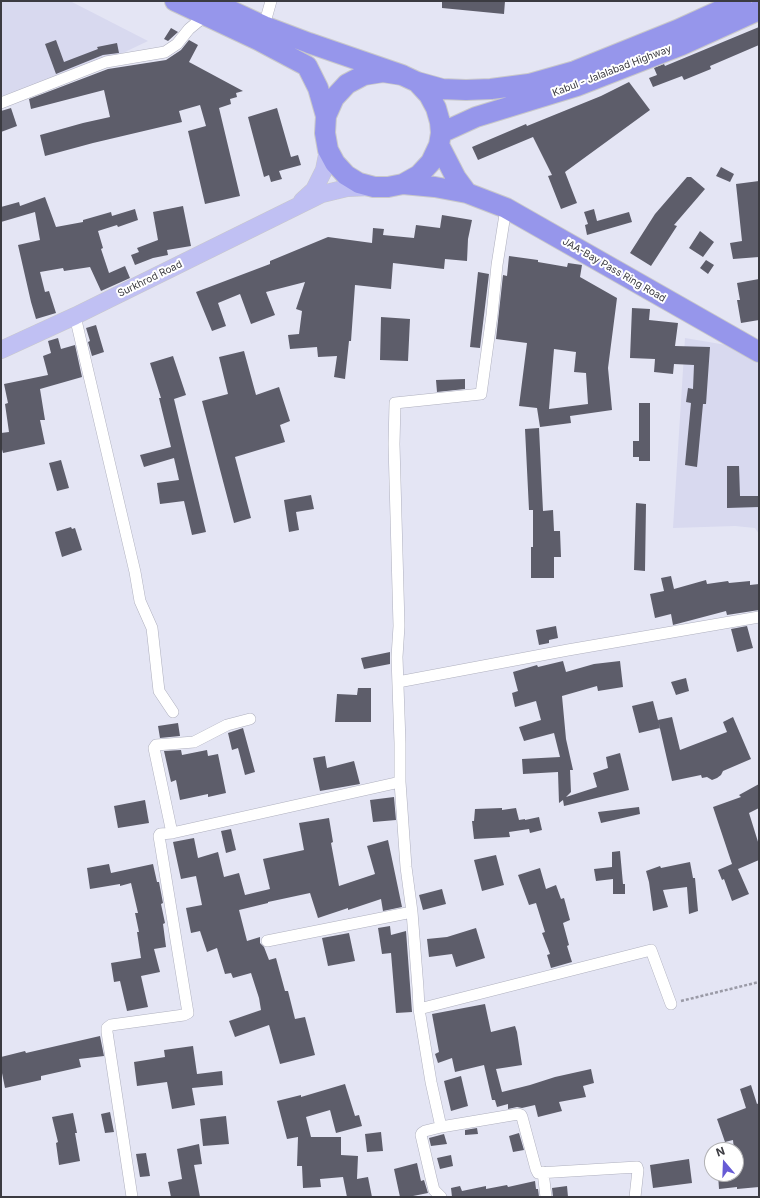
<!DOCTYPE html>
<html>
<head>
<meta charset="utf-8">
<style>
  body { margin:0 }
  #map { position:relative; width:760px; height:1198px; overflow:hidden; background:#e4e5f4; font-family:Inter,sans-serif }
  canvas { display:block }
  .frame { position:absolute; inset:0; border:2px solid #3b3b41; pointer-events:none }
  .north { position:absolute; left:704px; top:1142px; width:40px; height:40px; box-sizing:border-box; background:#fff; border:1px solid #b1b1b3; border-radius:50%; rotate:341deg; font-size:11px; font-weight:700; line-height:16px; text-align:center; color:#3b3b41 }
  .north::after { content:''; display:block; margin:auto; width:14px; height:18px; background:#675bd5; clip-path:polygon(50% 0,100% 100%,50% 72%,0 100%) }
</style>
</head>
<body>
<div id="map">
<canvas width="760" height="1198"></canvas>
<div class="frame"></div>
<div class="north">N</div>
</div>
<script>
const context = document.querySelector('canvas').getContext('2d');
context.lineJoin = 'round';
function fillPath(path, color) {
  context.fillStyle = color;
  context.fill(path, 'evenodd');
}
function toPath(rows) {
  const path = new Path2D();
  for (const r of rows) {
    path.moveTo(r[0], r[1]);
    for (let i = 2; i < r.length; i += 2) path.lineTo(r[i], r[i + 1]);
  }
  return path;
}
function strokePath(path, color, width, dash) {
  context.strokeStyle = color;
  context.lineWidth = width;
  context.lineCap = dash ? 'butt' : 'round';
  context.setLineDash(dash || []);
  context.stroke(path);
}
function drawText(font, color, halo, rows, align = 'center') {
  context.font = font + ' Inter,sans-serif';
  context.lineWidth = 4;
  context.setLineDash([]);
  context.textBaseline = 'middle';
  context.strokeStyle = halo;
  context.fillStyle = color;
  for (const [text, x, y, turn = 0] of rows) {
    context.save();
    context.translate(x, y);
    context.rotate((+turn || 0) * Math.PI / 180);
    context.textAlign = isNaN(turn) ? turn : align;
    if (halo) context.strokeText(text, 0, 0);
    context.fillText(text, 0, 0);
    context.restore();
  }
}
fillPath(toPath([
  [1,1,70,1,148,41,106,61,1,101],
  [685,338,744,348,759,356,759,534,755,528,735,526,673,528]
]), '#d8d9ef');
fillPath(toPath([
  [442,1,505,1,504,14,442,8],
  [759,27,759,45,710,66,711,69,684,80,682,76,653,87,649,78,657,75,654,68,664,64,665,66],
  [171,28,178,32,168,41,164,39],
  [56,40,64,62,98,49,97,47,117,43,119,53,103,55,56,74,45,44],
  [189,40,198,45,189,62,243,91,236,93,237,97,230,99,231,104,219,108,240,196,205,204,188,131,206,126,200,105,179,111,182,122,93,143,45,156,40,135,83,123,110,117,104,90,31,109,29,99,108,69,166,60,181,50],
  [629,82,650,110,565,172,577,203,561,209,548,176,552,175,533,137,478,160,472,147,526,124,527,126,601,96],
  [11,108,17,126,1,132,1,111],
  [277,108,291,157,298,155,301,165,279,171,282,179,271,182,269,175,264,177,248,117],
  [721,167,734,174,730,182,716,176],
  [687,177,691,177,705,189,674,225,677,226,651,266,630,253,655,214],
  [759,181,759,257,733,259,730,243,742,241,736,184],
  [45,197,56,227,83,222,83,220,111,212,112,216,135,209,138,220,118,227,117,225,98,231,103,248,101,249,109,273,125,266,130,278,101,291,90,267,64,271,63,268,40,272,45,292,49,291,56,313,36,319,31,302,18,245,40,240,35,212,1,222,1,207,19,202,20,206],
  [183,206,191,246,167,250,168,255,153,258,135,265,131,255,139,252,137,248,158,240,153,212],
  [594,209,597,221,629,212,632,222,587,235,585,225,588,224,584,212],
  [442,215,472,220,468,239,467,261,445,259,444,269,393,263,391,289,355,285,351,341,349,341,345,379,334,377,337,356,318,357,317,347,290,349,288,335,299,334,302,311,296,309,305,282,266,292,275,315,251,324,240,294,218,303,226,326,212,331,196,292,270,264,270,261,328,237,372,243,373,228,384,229,383,235,414,238,416,225,440,228],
  [700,231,714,242,703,257,689,248],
  [509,256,538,260,538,262,567,267,568,263,582,265,580,277,617,298,608,368,612,410,570,416,571,423,540,427,537,408,519,406,527,343,496,339,503,275,507,276],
  [554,349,576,352,574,372,586,373,588,404,549,409],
  [706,260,714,265,708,274,700,268],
  [478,272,489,274,480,348,470,347],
  [759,279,759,320,741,323,737,300,740,300,737,283],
  [632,308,650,309,649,320,678,323,675,346,710,347,706,404,703,404,697,467,685,465,691,403,686,402,688,388,693,389,694,365,674,364,673,374,654,372,655,359,630,358],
  [381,317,410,319,408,361,380,360],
  [96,325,104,352,92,356,88,342,90,341,86,328],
  [58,338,61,349,75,345,82,377,40,389,45,420,40,420,45,444,3,453,1,446,1,433,9,432,5,404,8,403,4,384,48,375,43,356,51,353,48,341],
  [244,351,256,395,279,387,290,421,280,425,285,442,235,457,251,518,234,523,202,401,228,394,219,357],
  [173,356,186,395,174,399,206,532,192,535,184,501,160,504,157,483,179,480,174,458,144,467,140,455,171,447,159,398,161,398,150,363],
  [465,379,465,389,437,392,436,380],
  [639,403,650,403,650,461,639,461,639,457,633,457,633,441,639,441],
  [539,428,543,511,553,510,554,531,560,531,561,557,554,557,554,578,531,578,531,547,533,547,533,510,529,510,525,429],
  [61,460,69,488,57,491,49,463],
  [727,466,739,466,740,496,759,496,759,507,727,508],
  [311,495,314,509,296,512,299,530,289,532,284,500],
  [636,503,646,504,645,571,634,570],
  [71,527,72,529,75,528,82,550,62,557,55,532],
  [671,576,674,589,706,580,707,584,728,581,729,583,750,581,750,585,759,584,759,610,727,615,726,611,673,625,671,614,655,618,650,594,664,591,661,578],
  [556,626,558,638,549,640,549,643,539,645,536,630],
  [747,626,753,648,737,652,731,629],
  [390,652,390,664,364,669,361,658],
  [563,661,566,672,594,664,620,661,623,687,598,691,597,686,562,696,566,739,573,770,570,770,571,792,566,797,597,787,593,773,608,768,606,757,620,753,629,790,564,806,563,800,559,803,558,772,523,774,522,759,560,757,554,733,524,741,519,727,541,720,536,701,515,707,512,693,518,691,513,672,537,665,538,667],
  [686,678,689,691,676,695,671,682],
  [358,688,371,688,371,722,335,722,337,694,357,695],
  [653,701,660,728,639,733,632,706],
  [672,717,680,750,727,732,723,722,733,717,751,759,723,771,721,775,717,778,712,780,707,777,702,778,701,775,672,781,658,720],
  [178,723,180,736,160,738,158,726],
  [243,728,255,772,245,775,238,748,232,750,228,733],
  [181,750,182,755,207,750,208,756,218,754,226,793,208,797,208,794,180,800,176,780,171,782,164,751],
  [325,756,327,768,354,761,360,784,320,791,313,758],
  [759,784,759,808,749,813,759,845,759,860,738,869,749,894,732,901,724,879,722,880,718,870,732,864,713,807,741,797,739,795],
  [394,797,396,820,373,822,370,800],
  [145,800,149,823,118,828,114,806],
  [639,807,640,814,601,823,598,812],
  [502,808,502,810,516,808,519,820,525,819,525,820,539,817,542,830,530,833,529,829,509,832,510,837,474,839,472,821,474,821,475,809],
  [329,818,333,842,331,843,339,886,375,874,367,846,388,840,402,907,383,911,381,899,348,910,348,908,318,918,310,893,268,902,268,903,239,910,247,941,260,937,260,943,264,947,269,960,276,958,285,991,288,991,295,1019,305,1017,315,1055,280,1064,269,1025,235,1037,229,1021,261,1010,259,998,251,973,233,978,231,973,225,974,217,948,207,952,200,931,191,933,186,908,202,905,196,876,181,879,173,842,194,838,198,858,218,852,224,877,239,873,245,895,270,889,263,859,304,850,299,823],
  [231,829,236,850,226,853,221,831],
  [620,851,623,884,625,884,625,894,613,894,613,879,596,881,594,869,612,867,612,852],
  [496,855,504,885,482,891,474,860],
  [690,862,693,878,695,878,698,911,689,914,687,887,663,890,668,907,653,911,649,882,646,871,660,866,661,868],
  [109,864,111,873,153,864,157,882,159,882,163,903,161,904,165,923,163,924,166,947,154,949,160,972,141,976,148,1007,127,1011,120,981,114,982,111,963,141,958,137,932,139,932,135,913,138,913,131,883,120,886,120,884,90,889,87,868],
  [540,868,546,889,556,885,561,899,564,898,570,920,563,923,569,945,567,946,572,962,551,968,547,955,550,954,542,933,545,932,536,903,529,905,518,875],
  [442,889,446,904,423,910,419,895],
  [390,926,391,935,406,931,412,1012,396,1013,391,953,382,954,378,928],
  [476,928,485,958,456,967,452,954,429,957,427,939,447,937],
  [349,933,355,961,328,966,322,938],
  [485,1004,491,1032,515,1026,517,1032,522,1065,496,1069,502,1092,530,1085,555,1077,591,1069,594,1083,583,1086,586,1097,559,1102,562,1111,538,1117,535,1105,522,1108,517,1107,508,1109,508,1104,497,1107,495,1100,492,1100,484,1065,455,1072,452,1058,438,1063,435,1054,439,1052,432,1014],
  [100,1036,104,1056,79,1059,81,1067,41,1076,41,1080,5,1088,1,1068,1,1057,25,1051,26,1053],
  [193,1046,197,1074,222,1071,223,1085,192,1088,195,1105,172,1109,167,1082,137,1086,134,1062,165,1057,164,1050],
  [461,1076,468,1106,451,1111,444,1081],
  [345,1084,355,1116,359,1115,362,1126,336,1133,330,1110,306,1117,311,1137,341,1137,341,1155,358,1156,357,1179,368,1177,372,1197,347,1197,343,1177,320,1179,321,1187,303,1188,302,1166,297,1166,298,1137,287,1139,277,1101,301,1095,301,1097],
  [751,1085,757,1104,759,1103,759,1187,737,1189,737,1187,719,1189,718,1174,736,1174,736,1150,734,1150,733,1140,725,1142,717,1119,746,1108,740,1089],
  [110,1112,114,1132,105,1133,101,1114],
  [73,1113,77,1133,75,1133,80,1161,59,1165,56,1143,58,1142,52,1117],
  [226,1116,229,1144,203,1146,200,1119],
  [477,1128,478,1134,465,1135,465,1130],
  [381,1132,383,1151,367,1152,365,1134],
  [519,1133,524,1150,513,1152,509,1136],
  [444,1134,447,1144,431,1146,429,1138],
  [199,1144,202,1164,194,1165,200,1197,171,1197,168,1182,182,1179,177,1149],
  [146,1153,150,1176,140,1177,136,1154],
  [451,1155,453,1166,440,1169,437,1158],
  [689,1159,692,1183,653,1188,650,1165],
  [417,1163,421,1181,424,1180,428,1193,408,1197,400,1197,394,1169],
  [535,1181,536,1189,538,1189,539,1197,452,1197,451,1188,460,1186,462,1191,486,1186,486,1189,507,1185,508,1187],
  [567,1186,568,1197,553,1197,552,1188]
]), '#5d5d6a');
const street = toPath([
  [264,26,271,1],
  [1,103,106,62,165,52,177,44,189,29,206,15],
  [75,316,135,572,140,601,152,628,159,691,173,712],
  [398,682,568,650,759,617],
  [172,833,154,748,156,745,194,742,227,725,250,719],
  [267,941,412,912],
  [419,1009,651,950,671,1004],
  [441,1127,431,1082,419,1009,418,988,412,912,406,867,400,782,400,743,397,657,399,626,394,444,395,403,481,394,492,315,497,265,506,208],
  [543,1172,546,1197],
  [132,1197,107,1032,107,1028,111,1025,184,1015,188,1013,159,836,160,834,172,833,400,782],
  [441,1197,434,1190,431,1178,421,1135,422,1133,425,1131,441,1127,518,1114,521,1115,522,1117,536,1169,538,1173,637,1167,638,1170,635,1197]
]);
const primary = toPath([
  [302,201,314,190,324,170,328,150],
  [1,350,75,316,322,194,347,188,370,187]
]);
const highway = toPath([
  [175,1,258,40,307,66,318,88,326,116],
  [210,1,264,26,309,43,402,75,417,82,429,95,436,108,440,122,441,133,439,145,431,162,419,175,403,184,388,187,374,187,359,183,346,175,335,163,328,150,325,133,326,116,334,98,347,84,364,75,383,72,402,75],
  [417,82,442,89,466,90,491,89,529,84,575,71,677,30,741,1],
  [441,133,476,117,577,86,682,45,759,10],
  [439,145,456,178,467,193],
  [403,184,435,187,467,193,506,208,759,352]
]);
strokePath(street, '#afb0be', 12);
strokePath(primary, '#c8c8ca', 18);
strokePath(highway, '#c8c8ca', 22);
strokePath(toPath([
  [681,1001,759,982]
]), '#9a9aa6', 2.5, [3, 2]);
strokePath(street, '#fff', 11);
strokePath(primary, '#c0c0f3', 17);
strokePath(highway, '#9696eb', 20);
drawText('10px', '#3b3b41', '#fff', [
  ["Kabul - Jalalabad Highway",612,71,-21],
  ["JAA-Bay Pass Ring Road",614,270,30],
  ["Surkhrod Road",150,279,-26]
]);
</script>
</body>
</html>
